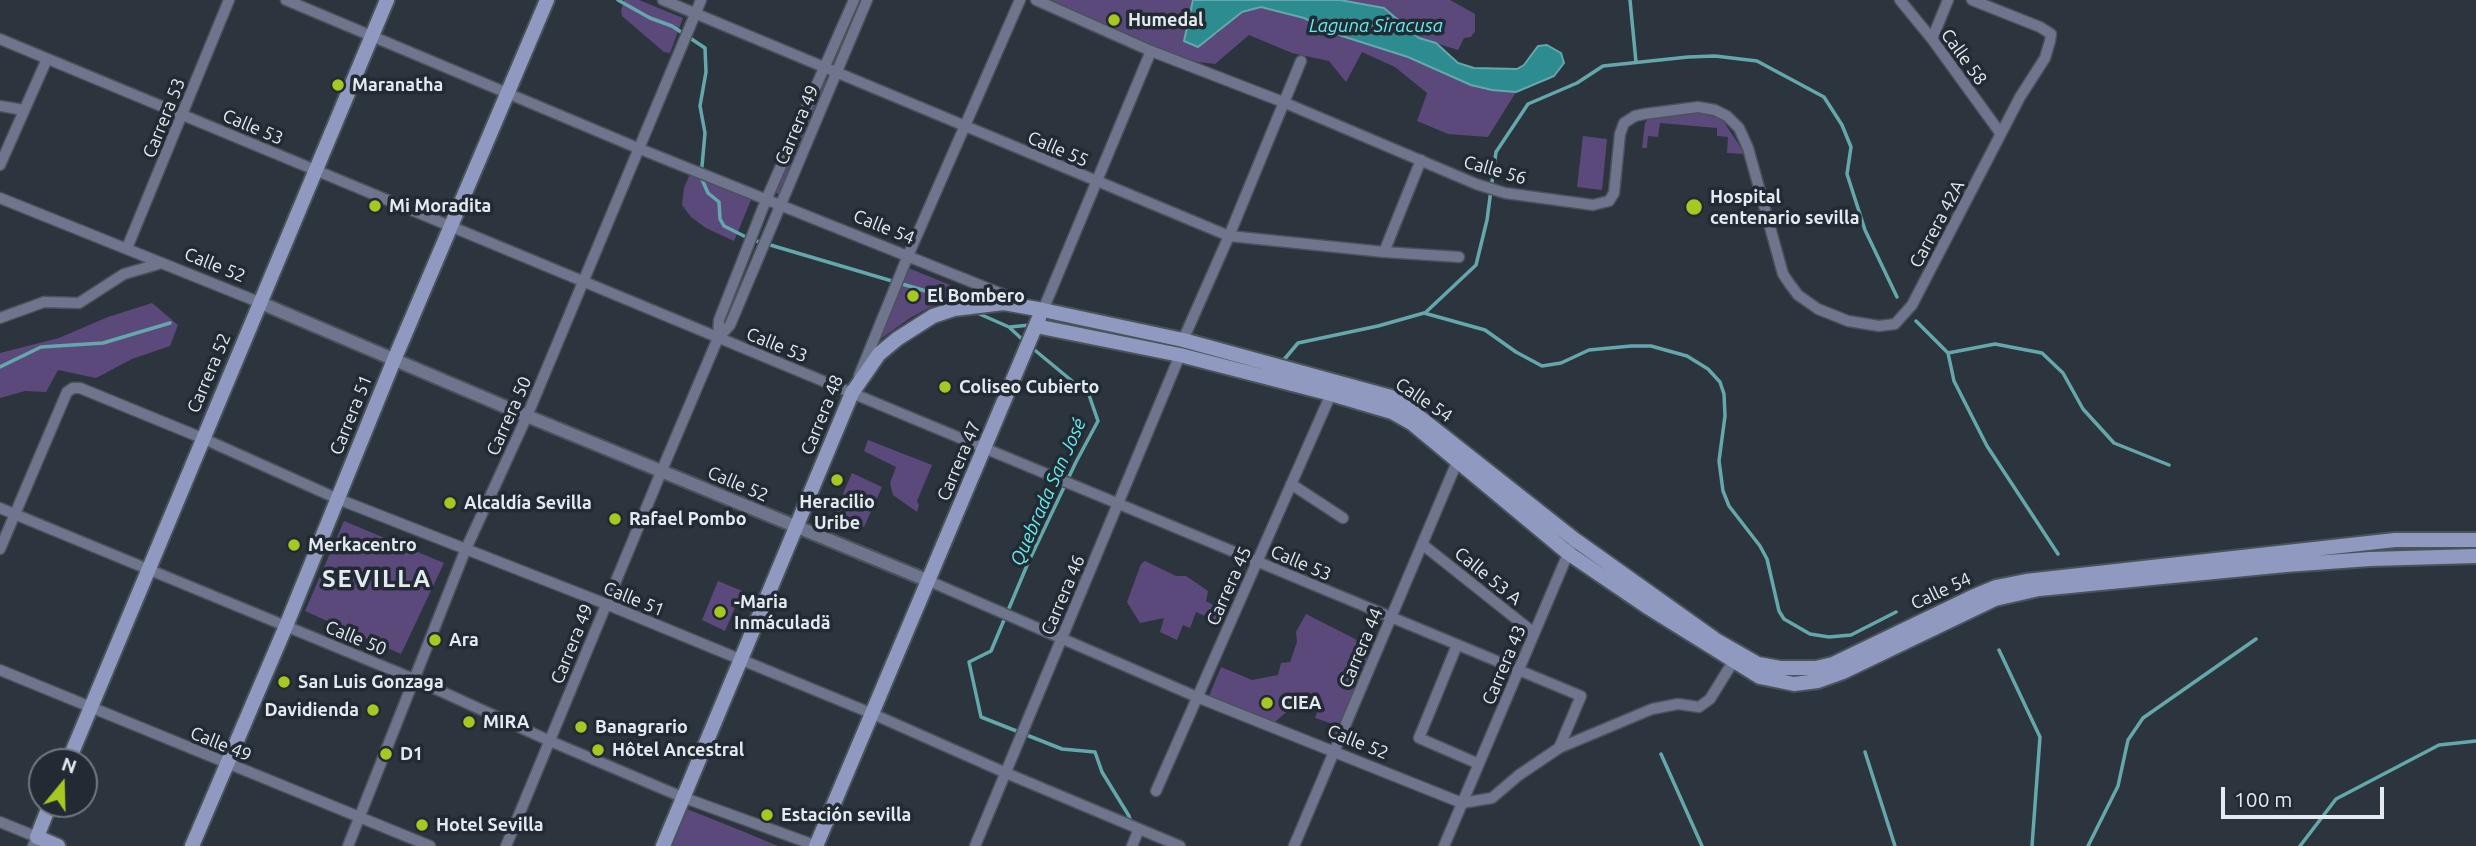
<!DOCTYPE html>
<html>
<head>
<meta charset="utf-8">
<style>
  body { margin:0 }
  #map { position:relative; width:2476px; height:846px; overflow:hidden; background:#2c353e; font-family:Ubuntu,sans-serif }
  canvas { display:block }
  .north { position:absolute; left:28px; top:748px; width:70px; height:70px; box-sizing:border-box; background:#222b33; border:2px solid #70777f; border-radius:50%; rotate:19deg; font-size:19px; font-weight:700; line-height:28px; text-align:center; color:#e5eaf0 }
  .north::after { content:''; display:block; margin:auto; width:24px; height:32px; background:#a6c821; clip-path:polygon(50% 0,100% 100%,50% 72%,0 100%) }
  .scale { position:absolute; left:2221px; top:787px; width:163px; height:32px; box-sizing:border-box; border:4px solid #e5eaf0; border-top:0; padding-left:9px; font-size:21px; line-height:24px; white-space:nowrap; color:#e5eaf0; -webkit-text-stroke:5px #222b33; paint-order:stroke }
</style>
</head>
<body>
<div id="map">
<canvas width="2476" height="846"></canvas>
<div class="north">N</div>
<div class="scale">100 m</div>
</div>
<script>
const context = document.querySelector('canvas').getContext('2d');
context.lineJoin = 'round';
function fillPath(path, color) {
  context.fillStyle = color;
  context.fill(path, 'evenodd');
}
function toPath(rows) {
  const path = new Path2D();
  for (const r of rows) {
    path.moveTo(r[0], r[1]);
    for (let i = 2; i < r.length; i += 2) path.lineTo(r[i], r[i + 1]);
  }
  return path;
}
function strokePath(path, color, width, dash) {
  context.strokeStyle = color;
  context.lineWidth = width;
  context.lineCap = dash ? 'butt' : 'round';
  context.setLineDash(dash || []);
  context.stroke(path);
}
function drawText(font, color, halo, rows, align = 'center') {
  context.font = font + ' Ubuntu,sans-serif';
  context.lineWidth = 7;
  context.setLineDash([]);
  context.textBaseline = 'middle';
  context.strokeStyle = halo;
  context.fillStyle = color;
  for (const [text, x, y, turn = 0] of rows) {
    context.save();
    context.translate(x, y);
    context.rotate((+turn || 0) * Math.PI / 180);
    context.textAlign = isNaN(turn) ? turn : align;
    if (halo) context.strokeText(text, 0, 0);
    context.fillText(text, 0, 0);
    context.restore();
  }
}
fillPath(toPath([
  [624,0,639,0,683,18,670,53,664,52,622,16,621,11],
  [1041,0,1193,0,1184,40,1217,34,1228,22,1242,12,1261,7,1304,18,1342,36,1408,57,1471,85,1492,90,1516,92,1488,137,1448,134,1417,121,1427,93,1395,67,1362,52,1346,82,1329,61,1292,53,1249,35,1215,64,1198,62,1146,45],
  [1340,0,1450,0,1475,14,1475,31,1471,37,1464,38,1458,50,1419,38,1384,8],
  [821,79,829,82,781,195,774,192],
  [1698,112,1722,119,1745,154,1727,153,1728,137,1717,136,1717,128,1660,123,1658,137,1648,136,1647,148,1642,148,1645,123,1651,115],
  [1583,136,1607,139,1602,190,1577,187],
  [690,174,751,200,734,241,706,228,691,217,682,205,684,188],
  [906,267,972,294,951,299,930,307,910,318,879,340],
  [152,303,178,325,170,346,132,359,96,378,58,370,46,392,25,391,0,398,0,353,59,338,108,317],
  [868,440,932,465,917,501,919,505,917,512,893,495,890,483,896,467,864,451],
  [852,473,882,487,864,527,834,514],
  [344,521,444,563,401,654,305,611],
  [1145,561,1176,576,1186,576,1208,591,1206,601,1223,611,1218,622,1196,612,1190,628,1183,625,1177,640,1160,632,1164,618,1140,623,1127,602,1141,564],
  [718,581,742,591,725,631,702,620],
  [1306,614,1357,640,1370,652,1339,726,1315,718,1319,707,1306,696,1271,725,1209,696,1221,667,1252,680,1278,675,1281,663,1290,662,1297,642,1296,632],
  [687,809,742,831,778,846,672,846]
]), '#5c497c');
const water = toPath([
  [1193,0,1340,0,1384,8,1419,38,1436,43,1458,63,1474,68,1517,69,1524,65,1538,46,1547,45,1561,53,1564,63,1554,76,1516,92,1492,90,1471,85,1408,57,1342,36,1304,18,1261,7,1242,12,1198,47,1184,41,1193,0]
]);
fillPath(water, '#2d8c8f');
strokePath(water, '#64a8ac', 2);
strokePath(toPath([
  [618,0,650,18,672,26,705,48,706,72,700,106,705,133,701,177,708,193,719,202,720,219,724,226,750,239,936,294,955,303],
  [1630,0,1636,62],
  [975,312,1009,327,1025,342],
  [1425,313,1476,265,1487,220,1496,152,1528,104,1577,83,1603,66,1688,57,1715,56,1757,61,1824,97,1842,125,1851,147,1847,174,1865,230,1897,297],
  [1916,321,1948,353,1995,344,2042,353,2063,373,2083,409,2114,443,2169,465],
  [1051,323,1063,322,1129,338],
  [1010,327,1030,325],
  [1031,347,1089,395,1098,421,1076,462,1028,563,991,651,969,662,981,717,1062,749,1095,752,1102,772,1129,816,1131,823],
  [1948,353,1954,381,1987,446,2058,554],
  [1282,362,1298,343,1378,326,1424,313,1485,330,1516,352,1542,366,1561,363,1589,350,1631,346,1651,346,1687,356,1708,369,1720,382,1724,394,1725,416,1719,461,1723,491,1729,506,1760,546,1767,559,1779,611,1784,619,1810,634,1829,637,1851,635,1896,612],
  [0,367,41,347,103,343,170,323],
  [1999,650,2040,737,2032,846],
  [1865,752,1895,846],
  [1661,754,1702,846],
  [2088,846,2118,786,2128,740,2143,718,2256,639],
  [2300,846,2336,799,2439,745,2476,741]
]), '#64a8ac', 3.5);
const minor = toPath([
  [286,0,640,149,1017,300],
  [663,0,1229,236,1384,252,1459,257],
  [1036,0,1151,51,1283,102,1476,184,1505,193,1593,205,1609,201,1614,193,1620,134,1624,123,1635,116,1644,114,1698,107,1715,110,1727,116,1739,128,1748,148,1783,274,1789,283,1798,295,1818,309,1848,321,1879,326,1895,324,1912,305,2020,97,2045,58,2050,41,2051,34,2040,27,1972,0],
  [1900,0,1932,39,2001,134],
  [0,39,1581,696,1559,748],
  [1932,39,1948,0],
  [0,106,24,110],
  [0,165,47,59],
  [0,198,261,303],
  [127,248,229,0],
  [1384,252,1421,160],
  [1038,308,1043,310,1151,51],
  [0,318,44,302,79,303,124,274,162,263],
  [718,337,719,320,766,200,854,0],
  [1183,340,1229,236,1301,61],
  [859,376,907,258,1020,0],
  [1291,484,1343,518],
  [0,508,414,679,550,741,682,797,817,846],
  [1422,544,1534,633],
  [0,549,67,392,73,388,80,388,202,438,338,499,606,604,873,714,1006,773,1180,846],
  [929,581,1197,697,1462,803,1492,798,1519,775,1559,748,1652,709,1678,704,1699,707,1710,699,1736,657],
  [1457,645,1419,738,1479,764],
  [0,670,430,846],
  [1156,791,1331,394],
  [0,822,37,837,33,846],
  [348,846,465,551,527,416,701,0],
  [506,846,662,470,718,338,730,325,867,0],
  [975,846,1180,355],
  [1132,846,1139,829],
  [1294,846,1457,462],
  [1444,846,1570,549]
]);
const tertiary = toPath([
  [261,303,527,416,929,581]
]);
const secondary = toPath([
  [1036,326,1180,355,1331,394,1392,412,1413,424,1568,553,1646,606,1760,677,1794,684,1818,681,1843,672,1995,599,2039,589,2286,565,2370,559,2476,556],
  [68,762,387,0],
  [50,804,37,837,58,846],
  [192,846,286,626,394,360,547,0],
  [663,846,852,393,879,354,897,339,933,316,954,309,1004,303,1043,310,1183,340,1391,397,1413,412,1574,539,1716,640,1758,664,1780,668,1816,668,1833,664,1972,597,1996,587,2026,581,2395,540,2476,540],
  [816,846,1039,318]
]);
strokePath(minor, '#4a525a', 13);
strokePath(tertiary, '#4a525a', 16);
strokePath(secondary, '#4a525a', 18);
strokePath(minor, '#6f758d', 10);
strokePath(tertiary, '#6f758d', 12);
strokePath(secondary, '#9099c0', 14);
for (const [x, y, r, color] of [
  [1114,20,7,"#a6c821"],
  [338,85,7,"#a6c821"],
  [375,206,7,"#a6c821"],
  [1694,207,9,"#a6c821"],
  [913,296,7,"#a6c821"],
  [945,387,7,"#a6c821"],
  [837,480,7,"#a6c821"],
  [450,503,7,"#a6c821"],
  [615,519,7,"#a6c821"],
  [294,545,7,"#a6c821"],
  [720,612,7,"#a6c821"],
  [435,640,7,"#a6c821"],
  [284,682,7,"#a6c821"],
  [1267,703,7,"#a6c821"],
  [373,710,7,"#a6c821"],
  [469,722,7,"#a6c821"],
  [581,727,7,"#a6c821"],
  [598,750,7,"#a6c821"],
  [386,754,7,"#a6c821"],
  [767,815,7,"#a6c821"],
  [422,825,7,"#a6c821"]
]) {
  const dot = new Path2D();
  dot.arc(x, y, r, 0, 2 * Math.PI);
  context.fillStyle = color;
  context.fill(dot);
  strokePath(dot, '#222b33', 2.5);
}
drawText('bold 18px', '#e5eaf0', '#222b33', [
  ["Humedal",1128,20],
  ["Maranatha",352,85],
  ["Hospital",1710,197],
  ["centenario sevilla",1710,218],
  ["Mi Moradita",389,206],
  ["El Bombero",927,296],
  ["Coliseo Cubierto",959,387],
  ["Heracilio",837,502,"center"],
  ["Uribe",837,523,"center"],
  ["Alcaldía Sevilla",464,503],
  ["Rafael Pombo",629,519],
  ["Merkacentro",308,545],
  ["-Maria",734,602],
  ["Inmáculadä",734,623],
  ["Ara",449,640],
  ["San Luis Gonzaga",298,682],
  ["CIEA",1281,703],
  ["Davidienda",359,710,"right"],
  ["MIRA",483,722],
  ["Banagrario",595,727],
  ["Hôtel Ancestral",612,750],
  ["D1",400,754],
  ["Estación sevilla",781,815],
  ["Hotel Sevilla",436,825]
], 'left');
drawText('18px', '#e5eaf0', '#222b33', [
  ["Calle 58",1964,57,54],
  ["Carrera 53",164,118,-68],
  ["Carrera 49",797,125,-67],
  ["Calle 53",253,127,23],
  ["Calle 55",1058,149,23],
  ["Calle 56",1495,170,16],
  ["Carrera 42A",1937,224,-62],
  ["Calle 54",884,227,22],
  ["Calle 52",215,265,22],
  ["Calle 53",777,345,22],
  ["Carrera 52",209,373,-67],
  ["Calle 54",1424,400,34],
  ["Carrera 51",351,415,-68],
  ["Carrera 48",822,415,-68],
  ["Carrera 50",509,416,-66],
  ["Carrera 47",959,461,-67],
  ["Calle 52",738,484,23],
  ["Calle 53",1301,563,23],
  ["Calle 53 A",1488,576,39],
  ["Carrera 45",1229,586,-66],
  ["Calle 54",1941,591,-25],
  ["Carrera 46",1063,595,-67],
  ["Calle 51",634,599,22],
  ["Calle 50",356,638,22],
  ["Carrera 49",572,644,-68],
  ["Carrera 44",1361,648,-67],
  ["Carrera 43",1504,665,-67],
  ["Calle 52",1358,742,22],
  ["Calle 49",221,744,22]
]);
drawText('italic 19px', '#66ebef', '#222b33', [
  ["Laguna Siracusa",1376,26],
  ["Quebrada San José",1048,492,-66]
]);
context.letterSpacing = '2px';
drawText('bold 24px', '#e5eaf0', '#222b33', [
  ["SEVILLA",377,579]
]);
context.letterSpacing = '0px';
</script>
</body>
</html>
